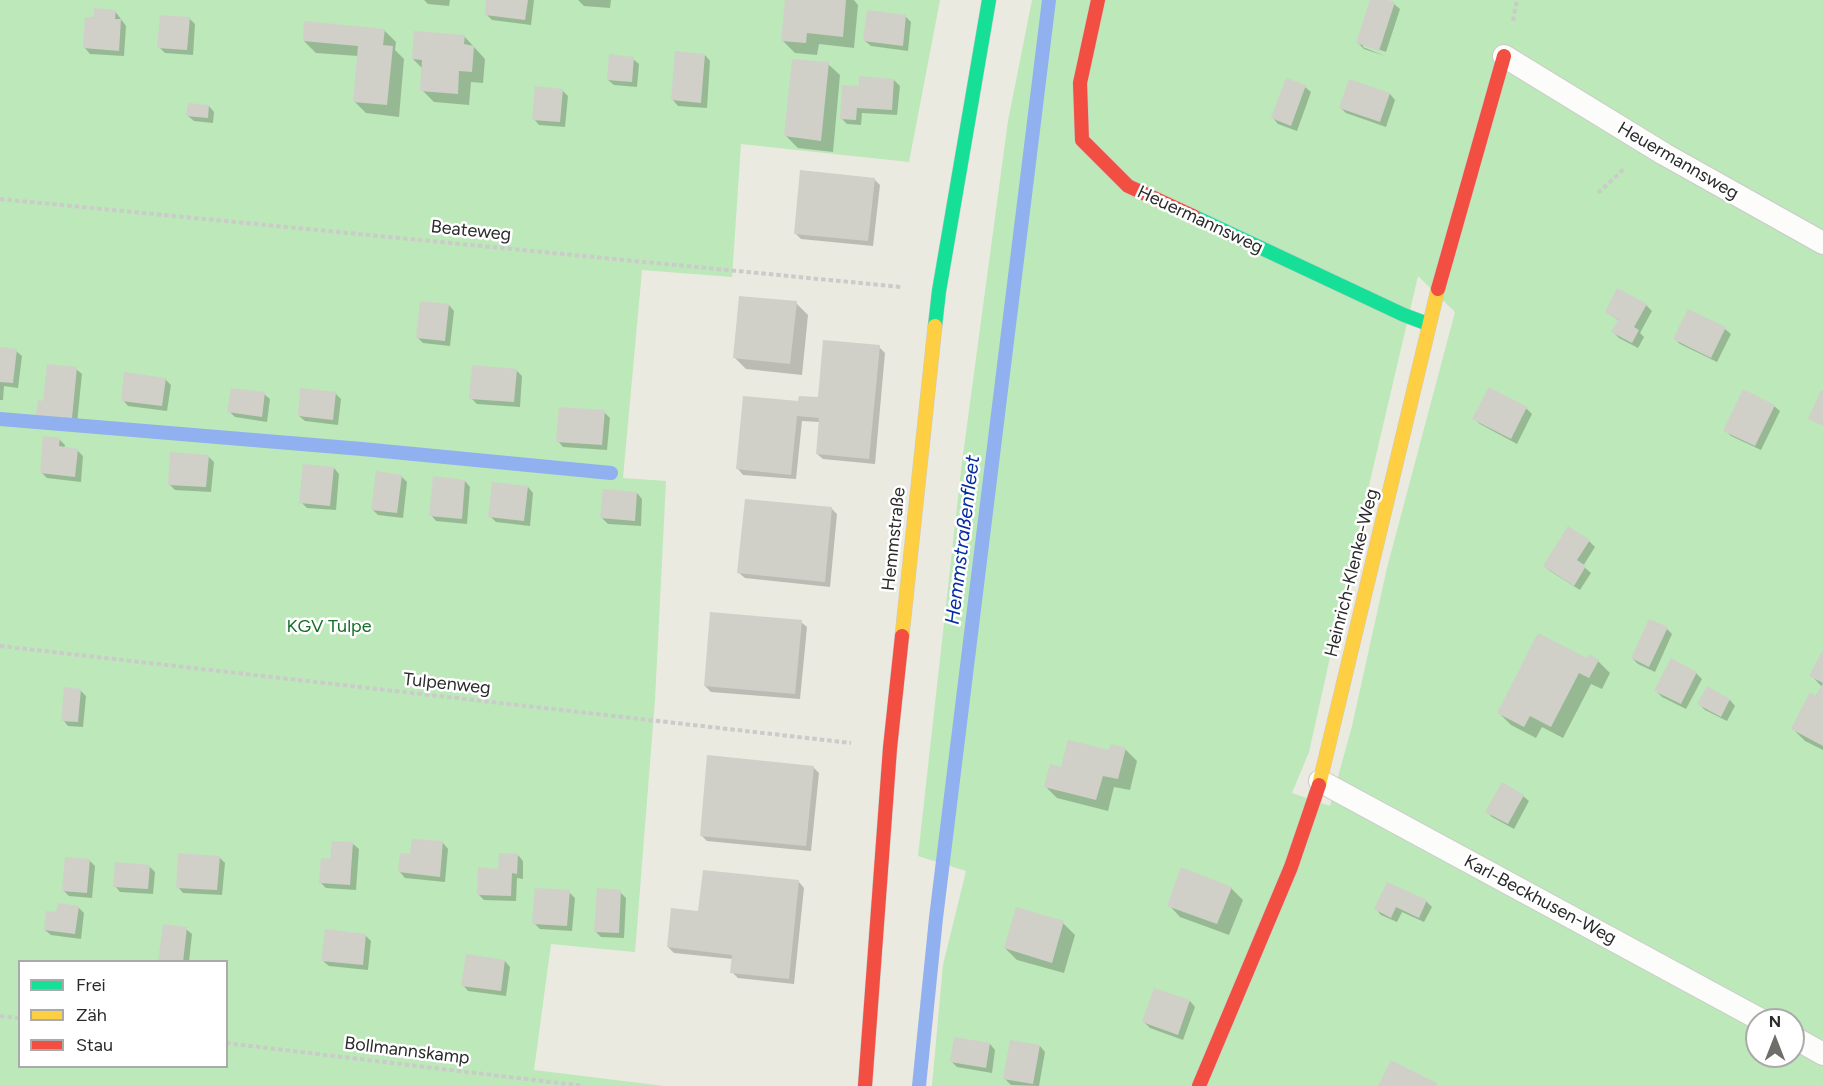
<!DOCTYPE html>
<html>
<head>
<meta charset="utf-8">
<style>
  body { margin:0 }
  #map { position:relative; width:1823px; height:1086px; overflow:hidden; background:#eaeae0; font-family:Figtree,sans-serif }
  canvas { display:block }
  .legend { position:absolute; left:18px; top:960px; width:210px; height:108px; box-sizing:border-box; background:#fff; border:2px solid #aaa; margin:0; padding:8px 10px; list-style:none; font-size:18px; color:#2b2b2b }
  .legend li { display:flex; align-items:center; gap:12px; height:30px }
  .legend b { width:30px; border:2px solid #aaa }
  .north { position:absolute; left:1745px; top:1008px; width:60px; height:60px; box-sizing:border-box; background:#fff; border:2px solid #aaa; border-radius:50%; rotate:0deg; font-size:16px; font-weight:700; line-height:24px; text-align:center; color:#2b2b2b }
  .north::after { content:''; display:block; margin:auto; width:21px; height:27px; background:#6e6e6a; clip-path:polygon(50% 0,100% 100%,50% 72%,0 100%) }
</style>
</head>
<body>
<div id="map">
<canvas width="1823" height="1086"></canvas>
<ul class="legend">
<li><b style="height:8px;background:#16e098"></b>Frei</li>
<li><b style="height:8px;background:#ffcf43"></b>Zäh</li>
<li><b style="height:8px;background:#f24e42"></b>Stau</li>
</ul>
<div class="north">N</div>
</div>
<script>
const context = document.querySelector('canvas').getContext('2d');
context.lineJoin = 'round';
function fillPath(path, color) {
  context.fillStyle = color;
  context.fill(path, 'evenodd');
}
function toPath(rows) {
  const path = new Path2D();
  for (const r of rows) {
    path.moveTo(r[0], r[1]);
    for (let i = 2; i < r.length; i += 2) path.lineTo(r[i], r[i + 1]);
  }
  return path;
}
function strokePath(path, color, width, dash) {
  context.strokeStyle = color;
  context.lineWidth = width;
  context.lineCap = dash ? 'butt' : 'round';
  context.setLineDash(dash || []);
  context.stroke(path);
}
function drawText(font, color, halo, rows, align = 'center') {
  context.font = font + ' Figtree,sans-serif';
  context.lineWidth = 5;
  context.setLineDash([]);
  context.textBaseline = 'middle';
  context.strokeStyle = halo;
  context.fillStyle = color;
  for (const [text, x, y, turn = 0] of rows) {
    context.save();
    context.translate(x, y);
    context.rotate((+turn || 0) * Math.PI / 180);
    context.textAlign = isNaN(turn) ? turn : align;
    if (halo) context.strokeText(text, 0, 0);
    context.fillText(text, 0, 0);
    context.restore();
  }
}
fillPath(toPath([
  [0,0,940,0,909,162,741,144,732,277,642,270,623,478,666,481,655,700,635,952,551,944,534,1070,664,1086,0,1086],
  [20,962,226,962,226,1066,20,1066],
  [1032,0,1823,0,1823,1086,932,1086,943,965,966,871,918,856,962,462,1008,121],
  [1418,276,1455,312,1387,568,1352,726,1330,806,1292,793,1309,752,1352,558],
  [1757,1020,1793,1020,1793,1056,1757,1056]
]), '#bce8ba');
fillPath(toPath([
  [424,0,450,0,449,6,428,4],
  [488,0,534,0,531,25,492,20,486,14],
  [578,0,611,0,610,8,584,6],
  [787,0,854,0,858,5,854,48,819,44,817,55,795,53,783,41],
  [1371,0,1384,0,1394,4,1400,9,1386,52,1363,44,1363,47,1385,56,1364,49,1358,43],
  [115,11,126,26,124,56,90,54,85,48,95,19],
  [905,16,911,22,908,51,871,46,865,41],
  [189,18,195,24,193,55,165,53,159,47],
  [384,30,396,42,395,50,404,59,399,117,366,113,354,101,358,56,316,53,304,41],
  [464,36,485,59,483,83,471,82,469,105,434,102,422,90,423,69,413,59],
  [705,55,710,61,707,108,678,106,673,100],
  [633,59,639,64,637,87,614,85,608,80],
  [828,64,840,75,833,152,798,148,786,136],
  [894,80,900,86,897,115,862,113,861,125,847,124,842,119,860,88],
  [1350,81,1390,94,1395,100,1386,127,1346,113,1340,107],
  [1305,87,1311,92,1297,131,1278,124,1273,118],
  [562,90,568,96,565,127,539,125,534,119],
  [209,106,214,112,213,123,194,121,188,116],
  [874,179,880,185,873,246,801,239,795,233],
  [796,303,808,315,802,375,746,369,734,357],
  [449,305,454,311,450,346,423,343,417,337],
  [1646,305,1652,311,1640,333,1644,337,1638,348,1619,338,1613,332,1619,321,1606,312],
  [1689,311,1725,329,1731,334,1717,362,1680,344,1675,339],
  [879,347,885,353,875,464,823,459,817,454,820,422,802,421,796,479,743,475,738,469,800,403,819,399],
  [0,349,16,351,22,356,18,388,4,386,3,400,0,400],
  [76,369,82,374,77,423,43,420,38,414,45,403],
  [516,370,522,376,520,407,477,404,471,398],
  [165,379,171,385,167,411,128,406,123,400],
  [1489,389,1527,409,1532,414,1517,444,1480,424,1474,419],
  [335,393,341,399,338,425,305,421,299,416],
  [264,394,270,399,267,422,235,417,229,411],
  [1774,406,1780,411,1761,450,1731,436,1725,430],
  [604,412,610,418,607,450,563,447,558,441],
  [59,439,65,445,64,449,77,450,83,456,81,482,47,478,41,472],
  [208,456,214,462,211,492,175,490,169,484],
  [334,468,339,474,336,510,307,508,301,502],
  [401,476,407,482,403,518,378,515,372,509],
  [465,481,470,487,467,524,436,521,431,515],
  [528,487,533,493,530,526,496,522,490,516],
  [637,493,642,499,641,526,608,524,602,518],
  [831,508,837,514,830,587,745,578,739,573],
  [1589,541,1595,547,1583,566,1591,573,1580,590,1550,571,1544,566],
  [801,622,807,627,800,699,711,692,705,686],
  [1667,629,1672,634,1655,672,1638,664,1632,658],
  [1823,653,1823,750,1805,741,1793,729,1822,687,1811,675],
  [1588,660,1598,661,1610,673,1602,689,1591,684,1563,738,1542,727,1536,738,1511,725,1499,713],
  [1696,673,1702,679,1686,709,1662,697,1656,691],
  [80,690,86,696,83,727,68,726,63,720],
  [1730,700,1735,706,1727,721,1705,710,1699,704],
  [1125,749,1137,761,1130,790,1114,787,1108,811,1057,798,1045,786,1063,769,1110,752],
  [813,767,819,773,811,851,707,841,701,835],
  [1523,796,1529,801,1514,829,1492,817,1487,812],
  [443,843,448,849,445,882,405,878,400,872,411,855],
  [353,844,359,849,356,890,326,888,320,882,332,860],
  [518,855,523,861,523,879,517,878,516,901,484,900,478,894,499,870],
  [219,857,225,863,222,895,183,893,178,887],
  [89,860,95,866,92,898,69,896,64,891],
  [149,866,155,872,153,894,120,892,115,886],
  [799,882,804,888,794,984,738,978,732,972,733,959,674,953,668,947,700,912],
  [1231,888,1243,900,1229,935,1180,917,1169,905],
  [569,892,575,898,572,931,540,929,534,923],
  [620,892,626,898,624,938,601,937,595,931],
  [1426,901,1432,907,1424,922,1402,912,1397,922,1381,915,1376,909],
  [78,907,84,913,81,939,51,935,45,930,58,914],
  [1063,923,1075,935,1064,973,1017,960,1005,948],
  [186,929,192,934,189,962,160,962],
  [365,935,371,941,368,970,329,966,323,961],
  [505,961,510,967,506,996,468,991,463,985],
  [1190,1001,1195,1007,1183,1040,1150,1028,1144,1022],
  [990,1044,995,1050,992,1073,957,1067,952,1062],
  [1040,1046,1045,1052,1039,1086,1011,1085,1005,1079]
]), '#0003');
strokePath(toPath([
  [0,419,362,449,611,473],
  [919,1086,936,918,1049,0]
]), '#90b0ef', 14);
fillPath(toPath([
  [486,0,528,0,525,20,485,15],
  [785,0,846,0,843,37,807,33,806,43,781,41],
  [1370,0,1388,0,1395,2,1379,51,1356,43],
  [94,8,116,10,115,19,121,19,119,51,83,48,85,17,94,17],
  [867,10,906,15,903,46,863,41],
  [160,15,190,17,187,50,157,48],
  [304,21,385,29,383,45,393,46,387,105,353,102,358,46,303,41],
  [414,31,465,35,464,44,474,46,472,72,459,71,458,94,420,91,422,60,412,59],
  [675,51,705,54,701,103,671,100],
  [609,54,634,57,632,82,607,80],
  [792,59,829,62,821,141,784,136],
  [859,76,894,79,892,110,857,108,856,120,840,119,842,85,859,86],
  [1286,78,1306,85,1291,126,1271,118],
  [1349,79,1390,93,1380,122,1339,108],
  [535,86,563,89,560,122,532,120],
  [188,103,209,105,208,118,186,116],
  [800,170,875,178,868,241,794,234],
  [1617,288,1647,304,1634,327,1639,330,1632,343,1611,332,1618,320,1605,312],
  [739,296,797,301,790,364,733,358],
  [420,301,449,304,445,341,416,338],
  [1688,309,1726,327,1711,358,1673,339],
  [823,340,880,345,869,459,816,454,819,418,797,416,791,475,736,469,743,396,798,401,799,396,818,397],
  [0,347,17,349,13,383,0,382],
  [47,364,77,367,72,418,36,415,38,400,43,401],
  [472,365,517,369,514,402,469,399],
  [124,372,166,378,162,406,121,401],
  [1489,387,1527,407,1511,439,1472,419],
  [231,388,265,392,262,417,227,412],
  [300,388,336,392,333,420,298,416],
  [1743,389,1775,405,1755,446,1723,431],
  [1821,390,1823,391,1823,426,1808,419],
  [559,407,605,410,602,445,556,442],
  [43,436,60,438,59,446,78,449,75,477,40,473],
  [170,452,209,455,206,487,168,485],
  [303,464,334,467,330,506,299,503],
  [376,471,402,475,397,513,371,510],
  [433,476,465,480,462,519,429,516],
  [492,482,528,486,524,521,488,517],
  [603,489,637,492,635,521,600,518],
  [745,499,832,507,825,582,737,573],
  [1568,526,1590,540,1577,560,1586,566,1574,586,1543,566],
  [710,612,802,620,795,694,704,686],
  [1649,619,1668,627,1649,667,1631,658],
  [1538,633,1587,658,1589,654,1599,660,1589,678,1579,673,1551,727,1530,716,1524,727,1497,713],
  [1823,650,1823,746,1791,729,1810,692,1816,696,1823,683,1809,676],
  [1671,658,1697,672,1681,704,1654,691],
  [1707,686,1730,699,1721,717,1697,704],
  [64,687,81,689,78,722,61,721],
  [1068,740,1109,750,1111,744,1126,748,1118,779,1103,776,1096,800,1044,787,1050,764,1061,767],
  [707,755,814,766,806,846,700,836],
  [1502,782,1524,795,1508,824,1485,812],
  [412,839,443,841,440,877,398,872,400,853,410,854],
  [332,841,353,842,350,885,319,883,321,858,330,859],
  [178,853,220,856,217,890,176,888],
  [499,853,518,854,517,874,512,873,511,896,477,895,478,867,498,869],
  [65,857,90,859,87,893,62,891],
  [115,862,150,865,148,889,113,887],
  [1181,867,1232,887,1217,924,1167,906],
  [703,870,799,880,789,979,730,973,732,955,667,947,671,908,698,911],
  [1387,882,1427,900,1419,918,1396,907,1391,918,1374,909],
  [535,888,570,890,567,926,532,924],
  [597,888,621,890,619,933,594,932],
  [58,903,79,906,75,934,44,930,46,911,56,912],
  [1016,907,1064,921,1052,963,1004,948],
  [163,924,187,927,183,962,158,962],
  [325,929,366,934,363,965,321,961],
  [466,954,505,960,501,991,461,986],
  [1154,988,1190,1000,1178,1035,1142,1022],
  [954,1037,990,1043,986,1068,950,1062],
  [1010,1040,1040,1045,1033,1084,1003,1079],
  [1391,1060,1437,1083,1436,1086,1378,1086]
]), '#d0d0c9');
const lane = toPath([
  [1504,56,1664,154,1823,243],
  [1320,781,1761,1020],
  [1793,1037,1823,1054]
]);
const fast = toPath([
  [1193,216,1404,315,1428,324],
  [935,326,939,291,989,0]
]);
const slow = toPath([
  [902,636,935,326],
  [1319,785,1438,289]
]);
const jam = toPath([
  [1098,0,1080,83,1082,140,1128,186,1193,216],
  [1438,289,1504,56],
  [865,1086,890,748,902,636],
  [1199,1086,1291,867,1319,785]
]);
strokePath(lane, '#cbcac9', 24);
strokePath(fast, '#cbcac9', 15);
strokePath(slow, '#cbcac9', 15);
strokePath(jam, '#cbcac9', 15);
strokePath(toPath([
  [1513,21,1517,0],
  [1598,193,1625,168],
  [0,199,901,287],
  [0,646,851,743],
  [0,1016,20,1018],
  [226,1043,584,1086]
]), '#cbcbc9', 4, [4.5, 3]);
strokePath(lane, '#fcfcfa', 22);
strokePath(fast, '#16e098', 14);
strokePath(slow, '#ffcf43', 14);
strokePath(jam, '#f24e42', 14);
drawText('18px', '#2b2b2b', '#fff', [
  ["Heuermannsweg",1678,161,30],
  ["Heuermannsweg",1200,220,25],
  ["Beateweg",471,231,6],
  ["Hemmstraße",894,539,-84],
  ["Heinrich-Klenke-Weg",1352,573,-76],
  ["Tulpenweg",447,684,6],
  ["Karl-Beckhusen-Weg",1540,900,28],
  ["Bollmannskamp",407,1051,7]
]);
drawText('18px', '#166c28', '#fff', [
  ["KGV Tulpe",329,627]
]);
drawText('italic 20px', '#062da4', '#fff', [
  ["Hemmstraßenfleet",963,540,-83]
]);
</script>
</body>
</html>
